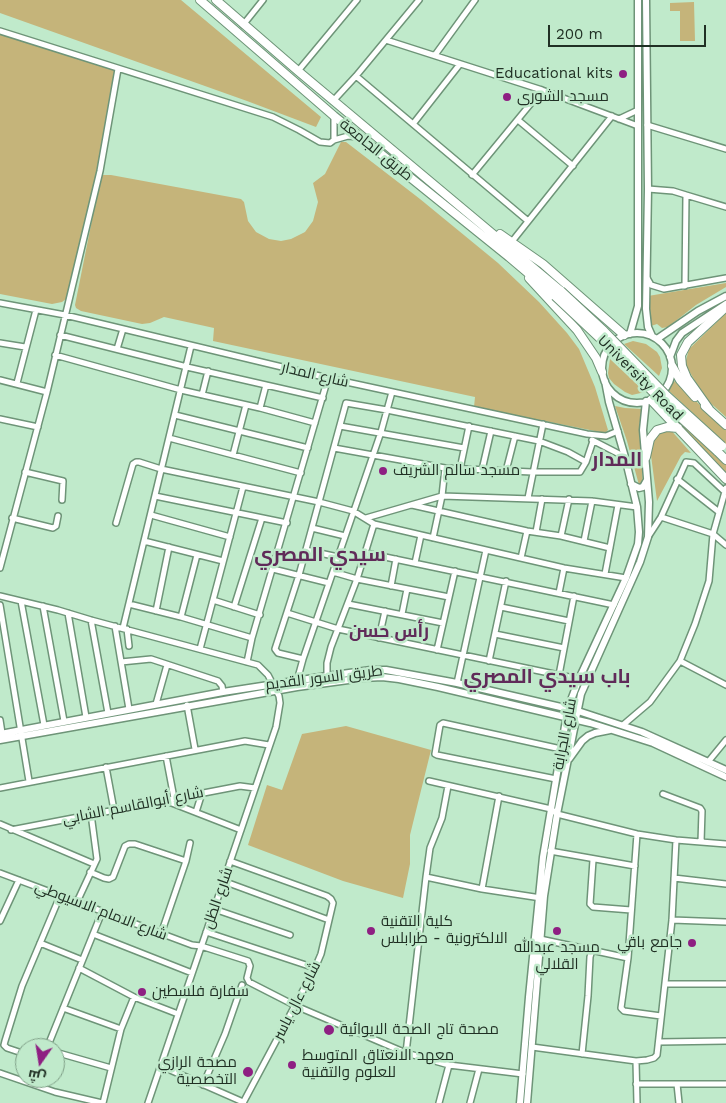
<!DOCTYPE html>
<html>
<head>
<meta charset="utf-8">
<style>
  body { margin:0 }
  #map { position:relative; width:726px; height:1103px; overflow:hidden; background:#c0eacb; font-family:"Work Sans",Cairo,sans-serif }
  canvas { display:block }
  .north { position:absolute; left:15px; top:1038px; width:50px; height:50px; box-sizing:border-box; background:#c0eacb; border:1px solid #80a088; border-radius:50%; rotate:193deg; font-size:14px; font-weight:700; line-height:20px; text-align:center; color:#203024 }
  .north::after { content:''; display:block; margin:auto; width:18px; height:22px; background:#8e1f82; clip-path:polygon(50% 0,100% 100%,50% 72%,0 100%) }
  .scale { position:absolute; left:548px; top:25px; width:158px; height:22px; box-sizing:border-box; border:2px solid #203024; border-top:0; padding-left:6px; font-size:15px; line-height:18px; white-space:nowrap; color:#203024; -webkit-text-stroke:4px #c0eacb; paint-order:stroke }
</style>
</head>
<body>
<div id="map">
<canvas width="726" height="1103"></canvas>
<div class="north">ش</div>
<div class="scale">200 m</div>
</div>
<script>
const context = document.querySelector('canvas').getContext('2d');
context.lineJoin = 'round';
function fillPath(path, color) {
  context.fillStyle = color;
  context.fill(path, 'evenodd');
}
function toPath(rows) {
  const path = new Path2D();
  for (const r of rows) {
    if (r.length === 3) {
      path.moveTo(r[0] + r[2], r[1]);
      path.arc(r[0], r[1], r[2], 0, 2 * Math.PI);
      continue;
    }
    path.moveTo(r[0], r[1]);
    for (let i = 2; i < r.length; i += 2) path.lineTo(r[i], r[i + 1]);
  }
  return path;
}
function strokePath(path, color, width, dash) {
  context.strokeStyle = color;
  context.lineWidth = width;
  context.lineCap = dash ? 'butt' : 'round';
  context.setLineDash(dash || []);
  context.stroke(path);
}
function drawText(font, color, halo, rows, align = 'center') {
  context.font = font + ' "Work Sans",Cairo,sans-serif';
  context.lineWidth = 5;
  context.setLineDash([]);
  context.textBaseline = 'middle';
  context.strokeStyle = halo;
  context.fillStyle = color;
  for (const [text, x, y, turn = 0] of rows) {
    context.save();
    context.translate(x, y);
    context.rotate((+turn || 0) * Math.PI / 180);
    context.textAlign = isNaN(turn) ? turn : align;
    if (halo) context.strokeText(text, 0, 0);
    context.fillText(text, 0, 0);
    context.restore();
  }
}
fillPath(toPath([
  [0,0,181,0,321,117,316,127,247,101,0,13],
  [694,2,695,41,680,41,680,11,670,11,670,3],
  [0,31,118,69,70,296,62,302,52,304,0,294],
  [341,142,346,142,420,199,498,263,539,302,567,333,579,349,595,387,608,430,605,433,474,407,475,397,213,341,214,328,164,317,150,323,142,324,81,311,76,308,75,305,100,180,103,175,111,175,241,199,244,202,248,221,256,232,269,239,281,241,291,239,305,232,313,221,318,202,313,183,325,174],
  [726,283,726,287,696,305,668,327,662,328,657,324,651,326,648,316,648,296],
  [726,313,726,417,705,398,685,364,689,349],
  [633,341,646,344,657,352,660,357,662,368,659,376,624,344],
  [610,359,645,392,632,395,625,392,614,384,609,378,608,373],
  [673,380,726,429,726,444,668,390],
  [660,401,726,464,726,474,658,404],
  [615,406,625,408,643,409,639,426,643,484,639,485,627,441],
  [670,429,691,453,685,452,681,456,657,501,650,448,658,431],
  [346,726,431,750,410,835,410,864,403,898,343,881,248,845,267,785,282,790,302,734]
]), '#c5b47a');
const minor = toPath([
  [243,25,263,0],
  [0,31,273,117,299,130,320,142,330,143,334,140,348,136,359,137],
  [386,40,542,90,638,126],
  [435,55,475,0],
  [298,71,357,0],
  [356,76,528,221],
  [333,101,356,76,419,0],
  [334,116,334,140],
  [619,119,638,110],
  [518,120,573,166],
  [413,124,460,64],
  [647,125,726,149],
  [472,175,542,90],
  [648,189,673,191,686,195],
  [510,244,612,116],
  [647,278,651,285,664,289,726,278],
  [685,286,686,195,726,207],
  [0,303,65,315,328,378,587,434,606,436,618,431],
  [60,335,187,367,323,398],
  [0,343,25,347],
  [117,349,123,329],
  [55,355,181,390,260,408,315,423],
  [0,380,47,392],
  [17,383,36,310],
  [202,395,208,371],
  [260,408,266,385],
  [175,415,308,448],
  [0,419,38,427],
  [340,426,464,448],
  [169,438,301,473],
  [592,440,625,457],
  [334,448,445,468,532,472,580,472,586,462,593,441],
  [233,455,246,405],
  [460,469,469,426],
  [482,470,491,431],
  [506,471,515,436],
  [25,472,63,481,62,500],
  [677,479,719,512],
  [155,496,287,523],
  [528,498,543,424],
  [412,505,527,531,561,536,610,548],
  [151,515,230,537],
  [661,517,713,534,726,545],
  [12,518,53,528,56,526,58,516],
  [366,518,442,496,592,501,637,507],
  [116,523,133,464,136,462,139,462,161,469,319,502,353,511,374,524,421,535,564,568,626,578],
  [312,528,345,536],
  [536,532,542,499],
  [561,536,569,499],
  [648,537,661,517,686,462,694,463,725,492],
  [433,538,442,496,445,468],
  [144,541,223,561],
  [584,541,592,501],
  [306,550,338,557],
  [366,553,614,605],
  [521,558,527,531],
  [415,563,421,535],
  [0,568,47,392,100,171,118,69],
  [273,569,329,583],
  [333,572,357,579,449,597],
  [605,574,618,505],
  [391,586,396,559],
  [559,593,564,568],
  [0,596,58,610,91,620,258,665,268,675,279,696,280,703,276,727,148,1103],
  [213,600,260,615],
  [21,601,44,725],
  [129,604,181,617,252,638],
  [348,604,443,623],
  [0,605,29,781],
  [43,606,64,721],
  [234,607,262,518],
  [501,607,569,621],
  [156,611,169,547],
  [68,613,86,717],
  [287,613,338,629,559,675,574,596],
  [402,614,407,589],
  [181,617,197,555],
  [91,620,108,713],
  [115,626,129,709],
  [123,628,191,346],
  [127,629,129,646],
  [495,634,564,648],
  [379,638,385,611],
  [200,649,243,487],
  [437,650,455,571],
  [303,659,278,653,275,649,299,575,346,403,387,410,539,441,568,452,586,462],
  [489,661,506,581],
  [680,661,726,685],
  [121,662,151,659,218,681,222,686,223,692],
  [247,662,252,638,328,378],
  [559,675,579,679],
  [327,676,327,663,331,647,357,579,374,524],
  [297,681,303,659,381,432,392,392],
  [457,683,486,550],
  [156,704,167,665],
  [187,705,195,749],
  [0,720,2,733],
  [623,725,650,702,680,661,695,624,709,581,713,534,726,488],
  [166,756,174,798],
  [708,762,726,740],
  [106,767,114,810],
  [556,779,437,755,435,754,440,725,443,723,561,749],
  [429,781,551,809,557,814,637,834,676,840,726,844],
  [0,788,245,741,269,745],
  [663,794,700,808,702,811,701,842],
  [164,800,241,830],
  [196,812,202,793],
  [0,824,94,864],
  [11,830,240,786,255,788],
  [637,834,628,958,621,1008,624,1011,661,1016],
  [550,851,635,866],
  [593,860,590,904,593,907,631,910],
  [230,861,327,896,331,899,333,903,321,954,315,968,243,1103],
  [90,872,104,878,109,879,113,877,125,846,129,844,135,844,186,861],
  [0,873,192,945,201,946,248,961,250,966,247,978,249,982,296,1006,406,1053,449,1065,523,1074],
  [426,877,430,848,442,818,448,786],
  [674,878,726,884],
  [223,881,329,920],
  [482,889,499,796],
  [77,902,97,859,91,814],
  [214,909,290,935],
  [672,920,726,922],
  [0,921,19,880],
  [206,932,315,968],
  [93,934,192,973],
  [161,934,186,861,190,843],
  [540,939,628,958],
  [40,943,82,960],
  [79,968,134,997,178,1014],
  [665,984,726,984],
  [63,1008,121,1029],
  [659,1042,726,1041],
  [532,1047,636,1061,647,1060,654,1058,657,1055,672,920,676,840],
  [47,1048,102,912],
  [55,1052,111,1068],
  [406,1053,426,877,482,889,541,898],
  [25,1054,7,1048,4,1045,5,1041,22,986,60,896],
  [582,1054,588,996,590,957,592,950],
  [636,1061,637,1103],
  [161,1066,243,1102],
  [0,1073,55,1092,102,1103],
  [636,1084,726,1084],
  [677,1084,679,1103],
  [203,1085,225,1034,242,985],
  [103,1103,121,1029,134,997],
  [439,1103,449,1065],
  [470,1103,479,1069]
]);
const major = toPath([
  [646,0,648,189,646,309,648,327,652,336],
  [637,368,35],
  [630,334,638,306,638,0],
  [657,339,698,311,726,296],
  [670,357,676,341,682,333,726,304],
  [631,484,639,488,643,487,647,480],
  [0,734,223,692,327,676,371,670,386,670,457,683,578,711,642,732,726,770],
  [0,740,297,687,363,678,382,677,399,679,438,687,590,723,653,743,726,777],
  [569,759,582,741,588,736,595,733,610,730],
  [520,1103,529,997,543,857,568,708,579,679,626,578,638,544,639,532,637,507,625,457,609,402,605,381],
  [527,1103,544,896,557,814,581,694,640,562,648,537,649,502,643,430,646,401]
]);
const highway = toPath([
  [200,0,334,116,509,257,555,296],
  [216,0,298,71,561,291],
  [500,234,543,264,624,335],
  [529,278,577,330,596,358,602,372],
  [672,366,680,380,695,397],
  [651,400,726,479],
  [705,406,726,425],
  [709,409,687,378,682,366,681,355,688,342,726,307],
  [717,451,726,460],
  [646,457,650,439,657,430,667,427,678,428]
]);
strokePath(minor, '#6e9478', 8);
strokePath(major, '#6e9478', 9);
strokePath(highway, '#6e9478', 10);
strokePath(minor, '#fff', 5);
strokePath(major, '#fff', 6);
strokePath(highway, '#fff', 8);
const highwayBridge = toPath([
  [561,291,604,331,667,396,722,446],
  [555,296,605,343,651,390,717,451]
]);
strokePath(highwayBridge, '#6e9478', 10, []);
strokePath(highwayBridge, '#fff', 8);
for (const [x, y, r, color] of [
  [623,74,5,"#8e1f82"],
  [507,97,5,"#8e1f82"],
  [383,471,5,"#8e1f82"],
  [371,931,5,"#8e1f82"],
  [557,931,5,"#8e1f82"],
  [692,943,5,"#8e1f82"],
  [142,992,5,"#8e1f82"],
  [329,1030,6,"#8e1f82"],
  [292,1065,5,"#8e1f82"],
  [248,1072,6,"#8e1f82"]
]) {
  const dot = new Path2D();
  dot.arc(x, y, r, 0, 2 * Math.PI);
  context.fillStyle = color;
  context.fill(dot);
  strokePath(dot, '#c0eacb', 2);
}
drawText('15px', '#203024', '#c0eacb', [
  ["Educational kits",613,74,"right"],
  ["مسجد الشورى",517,97],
  ["مسجد سالم الشريف",393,471],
  ["كلية التقنية",381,922],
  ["الالكترونية - طرابلس",381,939],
  ["جامع باقي",682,943,"right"],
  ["مسجد عبدالله",557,948,"center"],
  ["القلالي",557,965,"center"],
  ["سفارة فلسطين",152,992],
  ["مصحة تاج الصحة الايوائية",340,1030],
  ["معهد الانعتاق المتوسط",302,1056],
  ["للعلوم والتقنية",302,1073],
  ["مصحة الرازي",237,1063,"right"],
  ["التخصصية",237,1080,"right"]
], 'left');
drawText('15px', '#203024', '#c0eacb', [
  ["طريق الجامعة",376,150,39],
  ["شارع المدار",315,375,13],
  ["University Road",640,378,45],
  ["طريق السور القديم",324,678,-7],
  ["شارع الجرابة",565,734,-79],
  ["شارع أبوالقاسم الشابي",133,806,-11],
  ["شارع الظل",218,898,-71],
  ["شارع الامام الاسيوطي",101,911,21],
  ["شارع ءال ياسر",297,1001,-63]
]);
drawText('bold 18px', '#602b59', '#c0eacb', [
  ["رأس حسن",389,632]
]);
drawText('bold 20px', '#602b59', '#c0eacb', [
  ["المدار",617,460],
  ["سيدي المصري",320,555],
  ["باب سيدي المصري",547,677]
]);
</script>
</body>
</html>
